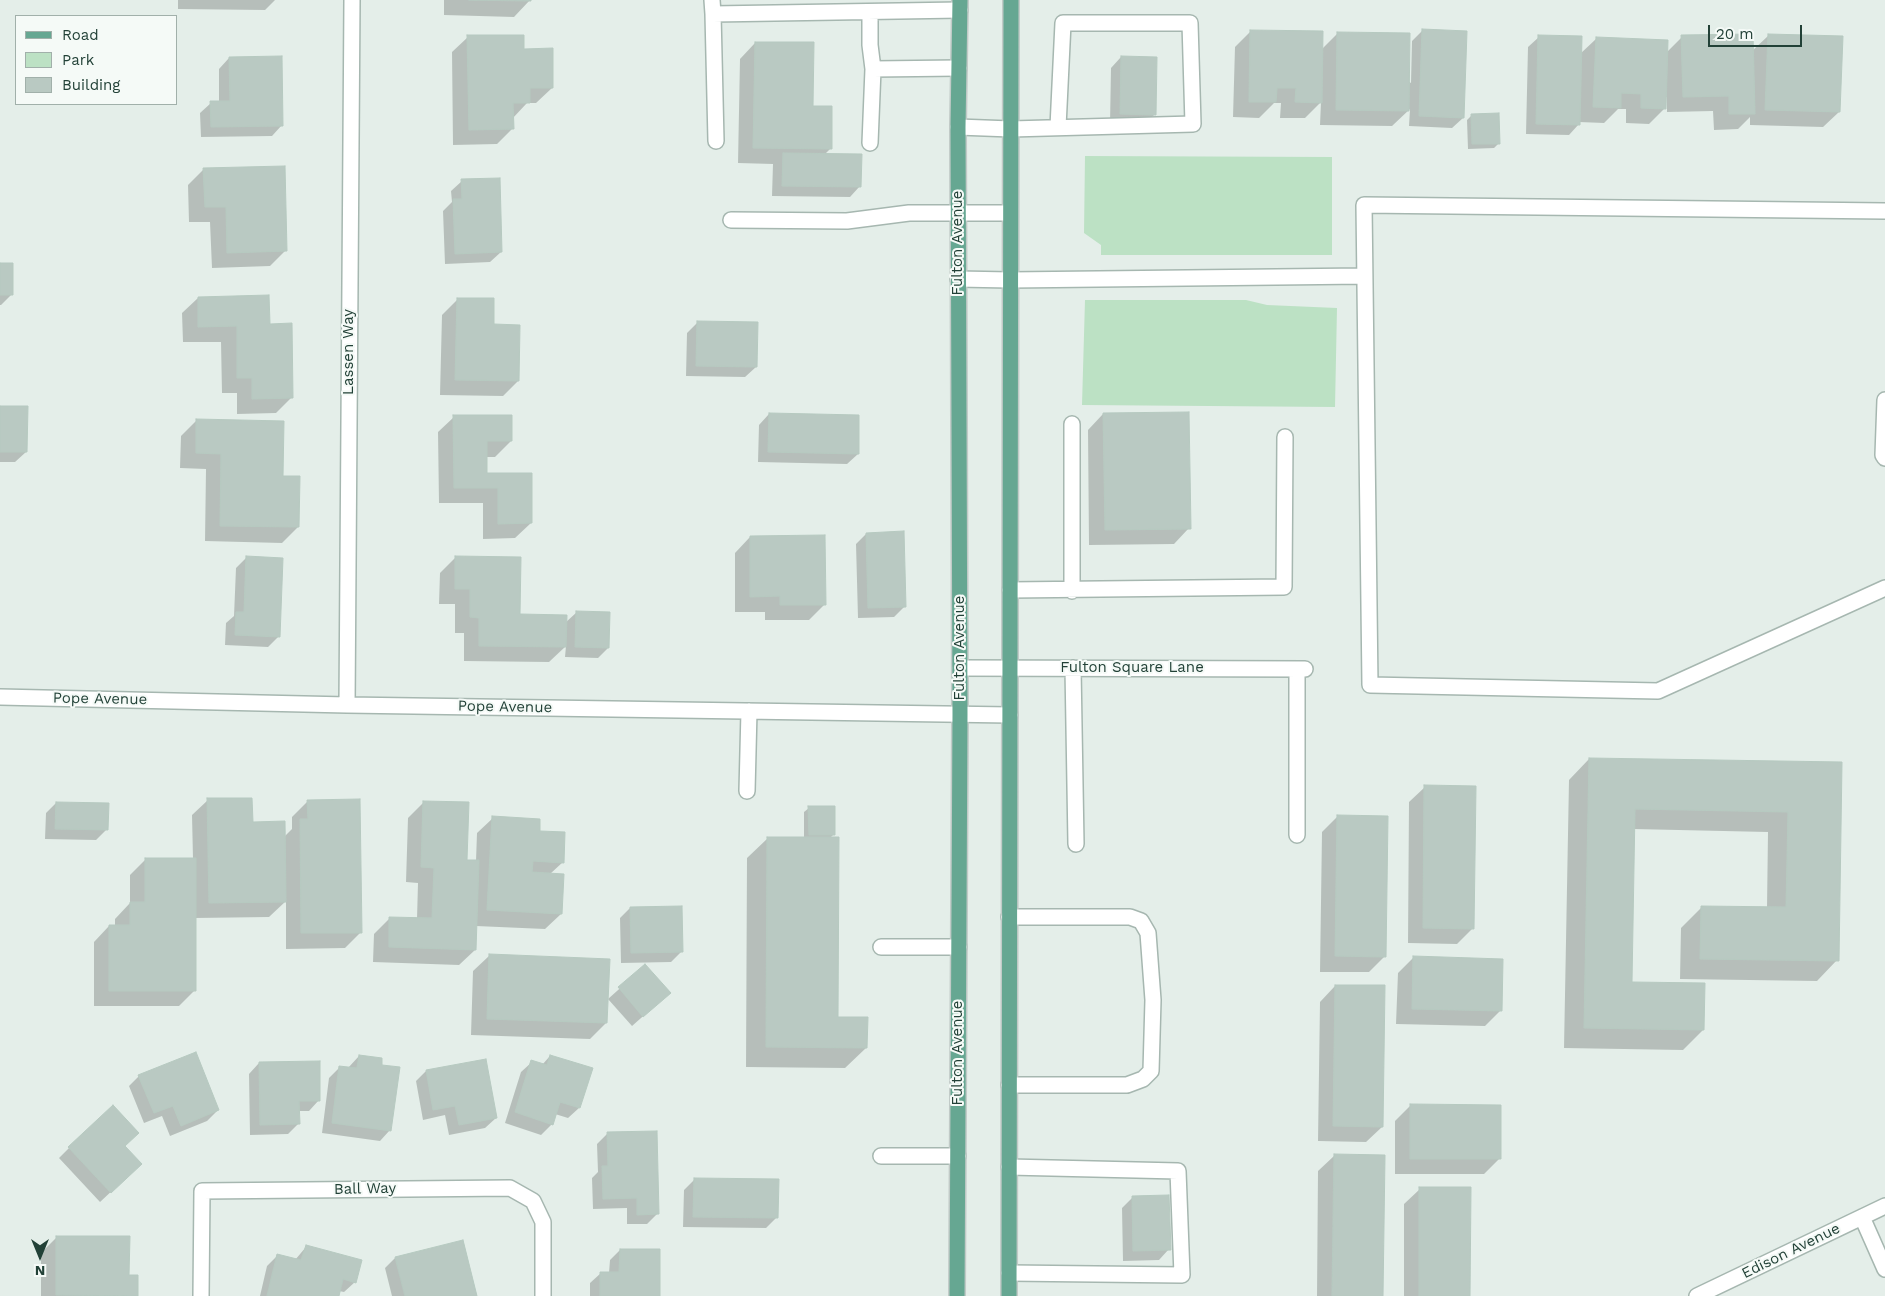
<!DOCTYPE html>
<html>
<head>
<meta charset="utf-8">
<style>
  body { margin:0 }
  #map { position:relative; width:1885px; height:1296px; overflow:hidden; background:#e4eee9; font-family:"Work Sans",sans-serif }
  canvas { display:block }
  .legend { position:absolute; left:15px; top:15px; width:162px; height:90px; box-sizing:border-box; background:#f5faf7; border:1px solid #a1b0aa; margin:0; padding:6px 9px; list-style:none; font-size:15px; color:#224137 }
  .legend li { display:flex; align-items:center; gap:10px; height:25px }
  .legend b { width:25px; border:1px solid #a1b0aa }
  .north { position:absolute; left:15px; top:1231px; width:50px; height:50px; -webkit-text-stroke:4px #f5faf7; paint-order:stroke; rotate:180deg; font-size:14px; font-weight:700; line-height:20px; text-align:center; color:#224137 }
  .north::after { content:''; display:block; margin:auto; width:18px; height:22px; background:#224137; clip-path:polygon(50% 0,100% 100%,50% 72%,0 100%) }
  .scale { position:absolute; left:1708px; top:25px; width:94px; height:22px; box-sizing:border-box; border:2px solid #224137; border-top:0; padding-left:6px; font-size:15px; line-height:18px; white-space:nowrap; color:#224137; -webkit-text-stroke:4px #f5faf7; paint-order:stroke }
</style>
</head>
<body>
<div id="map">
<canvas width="1885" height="1296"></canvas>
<ul class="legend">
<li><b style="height:6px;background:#66a792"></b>Road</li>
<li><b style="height:14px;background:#bce1c4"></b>Park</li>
<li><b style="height:14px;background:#b9c9c2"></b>Building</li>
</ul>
<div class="north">N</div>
<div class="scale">20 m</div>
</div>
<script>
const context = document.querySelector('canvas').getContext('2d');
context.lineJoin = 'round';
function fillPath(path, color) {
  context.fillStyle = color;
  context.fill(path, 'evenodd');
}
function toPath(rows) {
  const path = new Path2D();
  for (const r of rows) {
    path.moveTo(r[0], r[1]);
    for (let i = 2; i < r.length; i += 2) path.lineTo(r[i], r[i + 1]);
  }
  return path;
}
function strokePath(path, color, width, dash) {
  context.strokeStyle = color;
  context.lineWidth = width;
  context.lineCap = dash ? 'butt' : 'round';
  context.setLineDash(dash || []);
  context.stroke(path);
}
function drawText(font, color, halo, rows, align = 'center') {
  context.font = font + ' "Work Sans",sans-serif';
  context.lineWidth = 4;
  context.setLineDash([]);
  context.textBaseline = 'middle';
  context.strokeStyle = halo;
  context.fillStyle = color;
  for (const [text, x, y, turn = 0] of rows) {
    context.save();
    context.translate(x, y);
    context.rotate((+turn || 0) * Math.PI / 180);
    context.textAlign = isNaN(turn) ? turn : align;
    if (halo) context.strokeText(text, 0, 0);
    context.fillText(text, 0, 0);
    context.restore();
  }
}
fillPath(toPath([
  [1085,156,1332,157,1332,255,1101,255,1101,245,1084,233],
  [1085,300,1246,300,1267,305,1337,308,1335,407,1082,405]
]), '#bce1c4');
fillPath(toPath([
  [178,0,275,0,265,10,178,9],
  [444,0,530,0,514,17,444,15],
  [1423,30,1463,118,1452,128,1409,126,1410,109,1392,126,1320,125,1321,102,1305,118,1280,118,1281,103,1274,103,1259,118,1233,117,1235,47,1251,31,1322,49,1338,33,1411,83,1412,41],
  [1768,36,1839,112,1823,127,1750,125,1750,117,1738,129,1714,130,1713,111,1667,112,1667,97,1665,97,1665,108,1649,124,1626,123,1626,109,1618,109,1604,123,1579,122,1579,124,1569,135,1526,134,1528,47,1539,37,1580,54,1596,39,1667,52,1682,37,1752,51],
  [468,37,523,50,552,88,536,103,527,103,512,119,512,129,497,144,453,145,452,52],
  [755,43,812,107,831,148,825,154,860,186,850,197,772,196,773,164,738,163,740,59],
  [1121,57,1155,114,1144,125,1110,124,1111,68],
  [229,58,282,125,272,136,201,137,200,113,211,103,219,102,219,69],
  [1472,115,1499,143,1494,148,1468,149,1467,120],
  [204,169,286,250,270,266,212,268,210,222,189,222,188,185],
  [462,181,501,252,490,262,445,264,443,211,452,202,451,191],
  [0,264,12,294,1,305,0,305],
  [198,298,269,325,292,397,276,413,237,414,237,393,222,393,221,342,183,342,182,313],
  [458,299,518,381,503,396,440,395,442,315],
  [698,322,756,367,745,377,686,376,687,333],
  [0,407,26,452,15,462,0,462],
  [769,414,858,454,847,464,758,462,759,425],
  [1103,414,1189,528,1174,544,1089,545,1088,430],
  [454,417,511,441,495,457,486,457,486,475,531,523,515,538,483,539,483,503,439,503,438,432],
  [197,420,282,477,298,527,282,543,205,541,206,469,180,468,181,436],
  [866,534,905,606,894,617,858,618,856,544],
  [750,537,825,604,809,620,765,620,765,612,735,612,735,553],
  [247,557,279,636,268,647,225,645,226,623,234,616,236,568],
  [456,557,519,615,565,623,577,612,608,648,598,658,565,657,566,646,549,662,464,661,464,633,455,633,455,604,439,604,440,573],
  [1589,759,1841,764,1837,960,1817,981,1680,979,1681,928,1702,907,1767,908,1768,832,1633,829,1630,983,1703,1030,1683,1050,1564,1048,1569,780],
  [1425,787,1473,928,1457,944,1408,943,1409,802],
  [208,800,251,823,284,837,292,829,292,817,308,801,361,932,345,948,286,949,286,901,269,917,195,918,195,990,179,1006,94,1006,94,942,109,926,115,926,115,919,130,903,130,875,146,859,193,859,192,815],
  [424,802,466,861,476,861,477,833,493,818,539,832,563,862,550,874,561,914,545,929,476,926,475,950,459,965,373,962,374,934,390,918,417,919,418,883,406,882,408,818],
  [56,803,106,830,96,840,45,839,46,813],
  [809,808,834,834,830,838,836,1018,866,1048,845,1068,746,1067,747,858,768,838,804,838,804,812],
  [1338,816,1385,956,1369,972,1320,972,1322,832],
  [630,908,682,951,671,962,621,963,620,918],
  [489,956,606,1023,590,1039,471,1035,473,971],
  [1413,958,1501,1010,1485,1026,1396,1024,1398,973],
  [645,966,658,1003,632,1026,608,999],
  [1335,986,1382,1127,1366,1142,1318,1141,1320,1002],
  [359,1056,390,1130,380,1141,322,1133,329,1078,340,1067,348,1068],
  [550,1056,579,1108,568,1118,555,1114,552,1124,541,1135,505,1123,521,1072,532,1062,542,1065],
  [259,1063,319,1100,309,1111,298,1111,299,1123,288,1134,250,1135,249,1074],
  [426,1071,496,1118,485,1128,449,1135,445,1115,423,1120,416,1081],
  [139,1076,218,1110,207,1121,170,1136,162,1116,144,1123,129,1086],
  [1411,1105,1499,1159,1484,1174,1395,1174,1395,1121],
  [607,1134,658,1213,647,1224,627,1224,627,1208,593,1209,592,1178,598,1172,597,1144],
  [124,1146,130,1174,100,1202,59,1158,69,1148],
  [1334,1156,1382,1296,1317,1296,1318,1171],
  [694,1180,777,1217,766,1228,683,1227,684,1190],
  [1420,1189,1469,1296,1404,1296,1404,1204],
  [1133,1197,1169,1249,1159,1260,1123,1261,1122,1208],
  [57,1237,128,1276,137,1296,41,1296,41,1253],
  [306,1247,355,1282,344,1292,339,1291,338,1296,260,1296,267,1266,278,1255,295,1260],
  [620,1250,659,1296,590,1296,590,1283,601,1273,609,1273,610,1260],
  [395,1258,476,1296,392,1296,385,1268]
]), '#0003');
const building = toPath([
  [469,0,531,0,531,1,469,0],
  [1422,29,1467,31,1464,118,1419,116,1422,29],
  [1250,30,1323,31,1322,103,1295,102,1296,88,1277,88,1276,102,1249,102,1250,30],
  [1337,32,1410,33,1409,111,1336,110,1337,32],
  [1753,34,1755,114,1729,114,1729,96,1683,97,1681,35,1753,34],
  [1768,34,1843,36,1840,112,1765,110,1768,34],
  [467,35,524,35,524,49,553,48,553,88,530,88,530,103,513,103,514,129,469,130,467,35],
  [1538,35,1582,36,1580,125,1536,124,1538,35],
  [1596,37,1668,40,1666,109,1641,108,1641,94,1621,93,1621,108,1593,107,1596,37],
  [755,42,814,42,813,106,832,106,832,149,753,148,755,42],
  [282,56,283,126,211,127,210,101,230,101,229,57,282,56],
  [1121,56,1157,57,1156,115,1120,114,1121,56],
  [1499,113,1500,144,1472,144,1471,114,1499,113],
  [783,153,862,154,861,187,782,186,783,153],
  [285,166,287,251,227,253,226,207,205,207,203,168,285,166],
  [500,178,502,252,455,254,453,199,462,199,461,179,500,178],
  [0,263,13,263,13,295,0,295,0,263],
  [269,295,270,324,292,323,293,398,252,399,252,378,237,378,237,326,198,327,198,297,269,295],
  [457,298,494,298,494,324,520,325,519,381,455,380,457,298],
  [697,321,758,322,757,367,696,366,697,321],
  [0,406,28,406,27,452,0,452,0,406],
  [1189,412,1191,529,1105,530,1103,413,1189,412],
  [769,413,859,415,859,454,768,452,769,413],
  [453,415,512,415,512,441,487,441,487,473,532,473,532,523,498,524,498,488,454,488,453,415],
  [196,419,284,421,283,476,300,476,299,527,220,526,221,454,196,453,196,419],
  [904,531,906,607,868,608,866,533,904,531],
  [825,535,826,605,780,605,780,596,750,597,750,536,825,535],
  [246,556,283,558,280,637,235,635,236,612,244,612,246,556],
  [455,556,521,557,520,614,567,615,566,647,479,646,479,618,470,617,470,589,455,589,455,556],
  [576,611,610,612,609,648,575,647,576,611],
  [1589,758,1842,762,1839,961,1700,959,1701,906,1786,907,1788,812,1635,809,1632,982,1705,983,1704,1030,1584,1028,1589,758],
  [1424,785,1476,786,1474,929,1423,928,1424,785],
  [207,798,252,798,253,822,285,821,286,902,209,903,207,798],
  [360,799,362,933,301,933,300,819,308,819,307,800,360,799],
  [423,801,469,802,467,860,479,860,476,950,389,947,389,917,432,918,434,868,421,867,423,801],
  [56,802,109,803,108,830,55,829,56,802],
  [808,806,835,806,835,835,809,835,808,806],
  [1337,815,1388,816,1386,957,1335,956,1337,815],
  [492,816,540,819,540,831,565,832,564,863,533,861,532,872,564,874,562,914,487,910,492,816],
  [767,837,839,837,838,1017,868,1017,867,1048,766,1047,767,837],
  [145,858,196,858,196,991,109,991,109,925,130,925,130,902,145,902,145,858],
  [682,906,683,952,631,953,630,907,682,906],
  [489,954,610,959,607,1023,487,1019,489,954],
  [1413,956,1503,959,1502,1011,1412,1009,1413,956],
  [645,964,671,993,643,1017,618,987,645,964],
  [1335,985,1385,985,1383,1127,1333,1126,1335,985],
  [196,1052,219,1110,181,1126,173,1106,154,1113,138,1075,196,1052],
  [359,1055,382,1058,382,1065,400,1067,391,1131,332,1123,339,1066,357,1068,359,1055],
  [550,1055,593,1068,580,1108,560,1102,553,1125,515,1112,531,1060,547,1065,550,1055],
  [486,1059,497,1118,459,1125,455,1106,433,1110,426,1070,486,1059],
  [320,1061,320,1101,299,1101,300,1124,260,1125,259,1062,320,1061],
  [1410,1104,1501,1105,1501,1159,1410,1159,1410,1104],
  [113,1105,139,1133,125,1146,142,1164,111,1193,68,1147,113,1105],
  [657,1131,659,1214,637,1215,637,1198,603,1199,602,1166,608,1166,607,1132,657,1131],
  [1334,1154,1385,1155,1383,1296,1332,1296,1334,1154],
  [694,1178,779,1179,778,1218,693,1217,694,1178],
  [1419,1187,1471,1187,1470,1296,1419,1296,1419,1187],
  [1169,1195,1171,1250,1133,1251,1132,1196,1169,1195],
  [56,1236,130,1236,129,1275,138,1275,138,1296,56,1295,56,1236],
  [463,1240,477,1296,405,1296,395,1257,463,1240],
  [306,1245,362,1260,356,1283,343,1279,339,1296,267,1296,277,1254,301,1260,306,1245],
  [620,1249,660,1249,660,1296,600,1296,600,1272,619,1272,620,1249]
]);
fillPath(building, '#b9c9c2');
strokePath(building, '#b6c9c0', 1);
const minor = toPath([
  [712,0,713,14,960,10],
  [870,12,870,45,873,69,959,68],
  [713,14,716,141],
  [958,127,1011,129,1193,124,1190,23,1063,23,1058,127],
  [870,143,873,69],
  [1885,211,1364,205,1370,685,1658,691,1885,588],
  [731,220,847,221,909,213,1010,213],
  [958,279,1010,280,1364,276],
  [1885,400,1883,455,1885,458],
  [1072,424,1072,591],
  [1010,590,1284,587,1285,437],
  [960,668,1305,669],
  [1073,668,1076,844],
  [1297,669,1297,835],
  [0,697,347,705,1010,715],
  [347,705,352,0],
  [747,791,749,711],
  [881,947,959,947],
  [1009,1085,1127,1085,1143,1079,1151,1071,1153,1000,1148,933,1141,921,1130,917,1009,917],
  [881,1156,958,1156],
  [1009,1167,1178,1171,1182,1275,1009,1273],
  [1862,1217,1885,1269],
  [201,1296,202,1191,510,1188,533,1201,543,1222,543,1296],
  [1697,1296,1885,1206]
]);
const major = toPath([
  [957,1296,960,714,958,127,960,0],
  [1009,1296,1011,0]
]);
strokePath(minor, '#a6b7b0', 18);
strokePath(major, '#c1cac7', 18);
strokePath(minor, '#fff', 15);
strokePath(major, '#66a792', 15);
drawText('15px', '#224137', '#f5faf7', [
  ["Fulton Avenue",958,243,-90],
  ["Lassen Way",349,352,-90],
  ["Fulton Avenue",960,648,-90],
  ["Fulton Square Lane",1132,668],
  ["Pope Avenue",100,699,1],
  ["Pope Avenue",505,707,1],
  ["Fulton Avenue",958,1053,-90],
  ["Ball Way",365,1189,-1],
  ["Edison Avenue",1791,1251,-26]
]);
</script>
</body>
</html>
